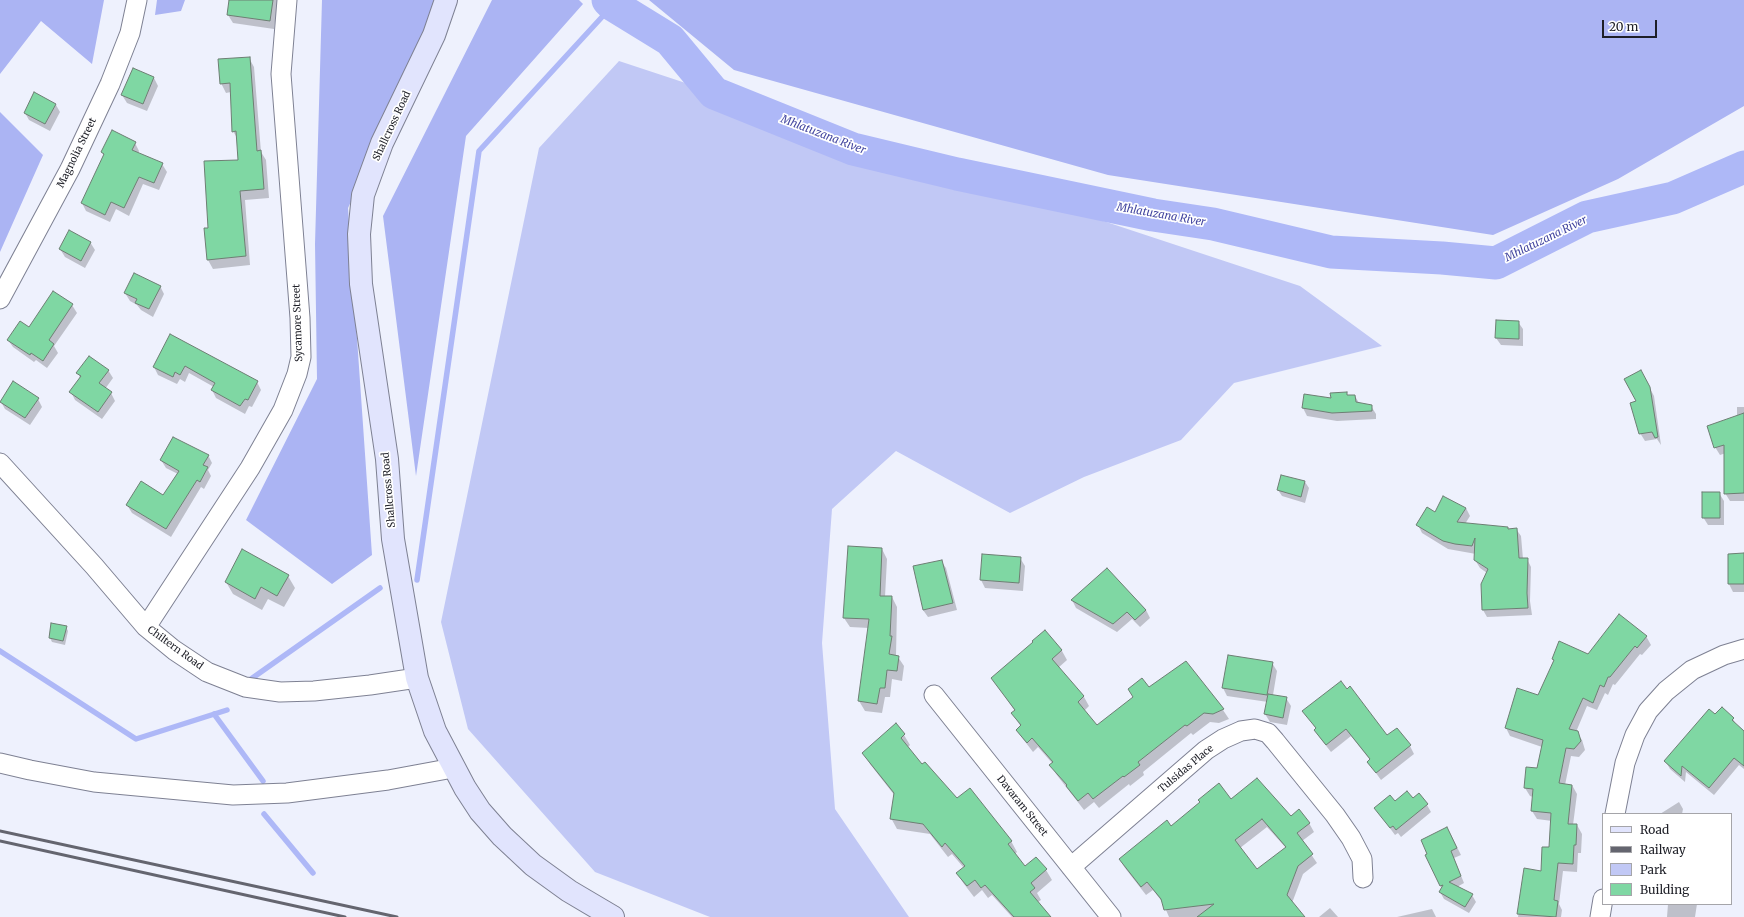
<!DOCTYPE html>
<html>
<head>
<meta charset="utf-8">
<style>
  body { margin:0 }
  #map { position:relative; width:1744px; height:917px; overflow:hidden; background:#eef1fd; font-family:Merriweather,serif }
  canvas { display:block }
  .legend { position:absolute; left:1602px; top:813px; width:130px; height:92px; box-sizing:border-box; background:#fff; border:1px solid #a5a5a9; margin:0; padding:5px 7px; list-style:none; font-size:12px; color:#1e1f27 }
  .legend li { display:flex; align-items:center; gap:8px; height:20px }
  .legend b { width:20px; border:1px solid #a5a5a9 }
  .scale { position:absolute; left:1602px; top:20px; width:55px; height:18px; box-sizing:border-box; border:2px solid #1e1f27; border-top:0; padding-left:5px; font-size:12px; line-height:14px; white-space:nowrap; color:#1e1f27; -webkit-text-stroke:3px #fff; paint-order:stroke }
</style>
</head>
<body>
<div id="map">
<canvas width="1744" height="917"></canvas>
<ul class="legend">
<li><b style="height:5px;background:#e1e4fd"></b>Road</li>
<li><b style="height:5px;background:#64656f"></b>Railway</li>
<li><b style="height:11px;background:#c1c8f5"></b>Park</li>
<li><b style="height:11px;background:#7fd7a3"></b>Building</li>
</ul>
<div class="scale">20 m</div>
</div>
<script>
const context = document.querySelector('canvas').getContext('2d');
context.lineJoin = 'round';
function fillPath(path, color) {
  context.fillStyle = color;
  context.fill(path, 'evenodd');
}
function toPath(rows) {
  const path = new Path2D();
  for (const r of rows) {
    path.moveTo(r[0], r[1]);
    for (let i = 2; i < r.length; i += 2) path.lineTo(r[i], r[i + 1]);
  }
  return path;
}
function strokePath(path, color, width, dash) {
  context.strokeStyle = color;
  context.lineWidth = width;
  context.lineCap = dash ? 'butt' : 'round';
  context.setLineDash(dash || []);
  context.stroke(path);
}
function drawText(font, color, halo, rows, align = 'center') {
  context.font = font + ' Merriweather,serif';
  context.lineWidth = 3.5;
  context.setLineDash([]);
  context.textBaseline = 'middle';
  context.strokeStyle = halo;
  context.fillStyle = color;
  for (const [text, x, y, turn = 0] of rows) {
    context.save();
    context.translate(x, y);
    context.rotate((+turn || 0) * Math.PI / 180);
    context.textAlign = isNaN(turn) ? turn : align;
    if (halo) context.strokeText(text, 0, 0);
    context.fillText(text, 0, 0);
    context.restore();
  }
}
fillPath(toPath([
  [619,61,1300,286,1382,346,1234,383,1181,440,1084,477,1010,513,896,451,832,509,822,643,835,809,909,917,710,917,595,872,468,729,441,622,539,148]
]), '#c1c8f5');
fillPath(toPath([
  [0,0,104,0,92,64,41,21,0,74],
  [157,0,185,0,181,11,155,15],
  [322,0,437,0,424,48,348,208,372,555,332,584,246,520,317,379,315,244],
  [492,0,579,0,583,4,466,136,416,476,383,216],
  [649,0,1744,0,1744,106,1618,179,1493,235,1108,175,734,70],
  [0,112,43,155,0,252]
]), '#abb4f3');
fillPath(toPath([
  [230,0,278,0,274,29,233,23,228,15],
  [249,58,254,67,261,152,266,160,269,198,245,200,250,265,213,269,208,260,209,229,239,160,237,138,233,131,231,92,226,93,221,83],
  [154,78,158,86,147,111,127,103,122,95],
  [56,105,60,112,50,131,29,120,25,113],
  [135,143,139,151,138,154,162,164,167,172,159,190,143,184,129,216,116,209,110,222,86,211,82,203,104,156,102,152],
  [90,242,95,250,85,268,65,257,60,249],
  [160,286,164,294,153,317,141,310,137,305,130,301,125,293],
  [72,305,77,313,54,346,58,353,47,368,36,360,34,362,13,347,8,340],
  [1518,322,1523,329,1523,346,1501,345,1496,338],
  [170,335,257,382,261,390,252,407,249,406,245,414,216,398,212,390,214,387,189,373,185,382,180,379,177,384,158,375,154,367],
  [108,370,113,378,105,389,111,393,115,401,102,419,75,400,71,392,80,378,78,373],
  [1645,379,1654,396,1661,445,1657,439,1645,441,1640,433],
  [1346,393,1348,396,1355,396,1359,403,1371,406,1376,414,1376,419,1337,421,1307,416,1303,408,1332,399],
  [38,399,42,407,30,425,5,409,1,402],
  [1737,407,1744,407,1744,447,1720,455,1715,447,1737,416],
  [208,455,212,463,208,470,211,476,204,489,201,487,171,537,132,513,127,505,164,496,178,474,166,468,161,460],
  [1744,462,1744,501,1730,501,1725,493],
  [1305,482,1309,488,1305,503,1282,496,1278,490],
  [1719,493,1724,501,1724,525,1708,525,1703,517],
  [1466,508,1470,516,1465,524,1508,530,1516,529,1521,536,1523,559,1527,559,1531,567,1530,601,1532,615,1487,617,1483,610,1487,573,1480,568,1475,560,1476,554,1448,549,1422,533,1418,525,1435,514],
  [882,549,887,559,885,597,892,597,897,607,896,656,898,657,904,666,902,681,892,679,890,697,885,697,882,713,865,711,859,701,869,628,850,627,844,618],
  [1744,554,1744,592,1733,592,1729,584],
  [1020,558,1025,566,1023,591,985,588,981,580],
  [941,561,946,568,957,610,928,617,923,610],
  [288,576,295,588,284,607,268,599,262,610,233,594,226,582],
  [1129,592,1146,610,1150,618,1140,627,1132,619,1117,632,1076,608,1072,600],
  [66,627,68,631,65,645,52,642,50,638],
  [1045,631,1062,651,1067,660,1058,668,1084,697,1089,706,1084,711,1097,726,1186,662,1223,710,1229,719,1219,723,1210,722,1193,735,1191,733,1143,772,1144,775,1130,786,1129,784,1099,808,1094,802,1084,810,1056,774,1051,765,1052,763,1038,747,1033,752,1023,739,1017,730,1021,727,1012,713,1015,711,992,678,1034,643],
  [1646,636,1651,645,1642,655,1640,654,1615,685,1613,684,1608,695,1605,693,1597,710,1587,706,1576,732,1582,740,1585,750,1579,757,1571,756,1565,785,1572,785,1577,794,1573,825,1577,825,1582,834,1581,853,1578,853,1577,872,1563,871,1559,904,1562,910,1561,917,1518,917,1525,869,1542,872,1550,848,1552,821,1537,819,1532,811,1533,797,1530,796,1525,788,1538,769,1542,747,1510,736,1506,728,1539,696,1554,661,1553,659,1589,655],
  [1272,663,1277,671,1273,695,1286,698,1291,706,1287,725,1270,722,1265,714,1268,702,1227,696,1223,688],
  [1304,711,1410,746,1414,754,1381,780,1368,762,1370,760,1351,736,1331,752,1320,738,1315,730,1316,729],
  [1715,716,1733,719,1737,726,1744,732,1744,769,1739,765,1714,795,1686,772,1685,782,1670,769,1666,762],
  [904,735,910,745,907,748,922,766,957,799,1011,841,1017,852,1014,855,1025,868,1046,870,1052,880,1037,893,1041,900,1038,902,1050,917,1012,917,992,895,988,898,982,890,974,897,964,884,957,873,964,868,952,854,948,857,930,834,897,829,891,818,895,796,870,764,863,753],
  [1231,800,1309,823,1314,832,1302,841,1317,863,1303,874,1292,903,1303,917,1169,917,1163,903,1153,890,1146,895,1125,868,1120,860,1171,827],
  [1267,827,1286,848,1257,871,1240,848],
  [1412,800,1427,805,1431,812,1401,837,1398,833,1395,835,1375,808,1395,802],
  [1679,802,1683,809,1682,814,1660,814],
  [1451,835,1461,855,1454,858,1464,883,1457,887,1472,895,1476,902,1469,913,1444,899,1440,892,1442,888,1426,856],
  [1668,904,1697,904,1695,917,1667,917],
  [1330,908,1338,917,1319,917],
  [1432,909,1436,917,1397,917]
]), '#0003');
strokePath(toPath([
  [417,580,479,151,613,5],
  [0,651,136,739,227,710],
  [251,679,380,588],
  [214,714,263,781],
  [264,814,313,873]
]), '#aeb8f7', 5.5);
strokePath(toPath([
  [608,0,613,5,670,40,714,93,853,149,957,174,1153,215,1213,224,1331,252,1442,258,1496,263,1587,217,1673,198,1744,167]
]), '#aeb8f7', 33);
const building = toPath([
  [229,0,273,0,270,21,227,15,229,0],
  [250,57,257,151,261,150,264,189,240,191,246,256,207,260,204,228,208,228,204,161,238,160,236,131,232,132,230,83,220,84,218,59,250,57],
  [133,68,154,77,143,104,121,95,133,68],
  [34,92,56,104,45,124,24,113,34,92],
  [112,130,136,142,132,150,163,163,154,183,139,177,124,208,111,202,105,215,81,203,104,154,101,152,112,130],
  [69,230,91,242,81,261,59,249,69,230],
  [134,273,161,286,149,309,135,303,137,299,124,293,134,273],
  [53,291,73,304,49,340,54,344,43,361,31,353,30,355,7,340,20,321,29,327,53,291],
  [1496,320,1519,321,1519,339,1495,338,1496,320],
  [170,334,258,381,248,400,245,399,240,406,211,390,215,383,185,366,180,375,175,372,173,377,153,367,170,334],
  [89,356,109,370,99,383,112,392,98,412,69,392,81,376,76,373,89,356],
  [1641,370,1650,387,1658,437,1655,438,1652,432,1639,434,1630,403,1636,401,1624,379,1641,370],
  [13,381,39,398,25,418,0,402,13,381],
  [1347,392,1347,395,1355,395,1356,402,1372,405,1372,411,1332,413,1302,408,1304,394,1331,398,1330,393,1347,392],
  [1744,413,1744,493,1724,494,1724,445,1714,448,1707,426,1744,413],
  [173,437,209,455,203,465,208,467,200,482,197,480,166,529,126,505,141,481,163,495,179,471,160,460,173,437],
  [1281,475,1305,481,1301,497,1277,490,1281,475],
  [1702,492,1720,492,1720,518,1702,518,1702,492],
  [1443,496,1466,508,1457,522,1508,527,1508,529,1517,528,1519,558,1528,558,1527,593,1528,608,1482,610,1481,584,1488,569,1474,560,1475,538,1472,546,1455,544,1443,541,1416,525,1427,507,1435,512,1443,496],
  [848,546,882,548,880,596,892,596,890,636,892,636,889,654,899,656,897,671,887,670,885,688,880,688,877,704,858,701,869,619,843,618,848,546],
  [242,549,289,575,277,596,261,587,255,599,225,582,242,549],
  [1744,553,1744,584,1728,584,1728,554,1744,553],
  [982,554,1021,557,1019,583,980,580,982,554],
  [942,560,953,603,923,610,913,566,942,560],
  [1107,568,1146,610,1135,620,1127,612,1113,624,1071,600,1107,568],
  [1619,614,1647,636,1637,648,1635,646,1610,677,1608,677,1604,687,1600,685,1593,703,1583,698,1569,729,1578,731,1581,741,1574,749,1566,748,1559,783,1572,785,1568,824,1577,824,1576,845,1574,845,1573,864,1558,863,1554,900,1558,901,1556,917,1517,914,1524,868,1541,871,1542,847,1549,847,1551,813,1531,811,1533,789,1524,788,1526,767,1537,768,1543,740,1505,728,1517,688,1538,695,1554,660,1552,659,1559,641,1588,654,1619,614],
  [51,623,67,626,63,641,49,638,51,623],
  [1045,630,1062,650,1052,659,1084,696,1078,702,1097,725,1133,697,1128,689,1142,678,1149,687,1186,661,1224,709,1213,714,1204,713,1187,726,1185,725,1138,762,1140,765,1124,777,1123,776,1093,799,1088,793,1078,801,1066,786,1067,785,1049,765,1053,762,1032,738,1027,743,1016,730,1021,725,1011,713,1015,710,991,678,1033,642,1032,641,1045,630],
  [1228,655,1273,662,1267,695,1222,688,1228,655],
  [1341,681,1347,689,1350,686,1387,735,1397,728,1411,745,1376,773,1367,762,1370,759,1346,729,1326,745,1314,730,1316,728,1302,711,1341,681],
  [1268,694,1287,697,1283,718,1264,714,1268,694],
  [1722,707,1734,718,1732,720,1744,731,1744,766,1734,758,1709,788,1682,766,1681,776,1664,761,1709,709,1715,714,1722,707],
  [896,723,905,734,901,738,922,764,925,762,957,798,970,788,1012,841,1008,844,1025,866,1036,857,1047,869,1031,883,1035,888,1030,892,1051,917,1014,917,985,885,981,888,975,880,967,886,956,873,965,866,945,843,942,847,923,824,890,819,894,793,862,753,896,723],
  [1257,778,1291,816,1299,809,1310,823,1297,833,1313,854,1298,866,1287,895,1305,917,1197,917,1214,904,1164,910,1161,899,1147,882,1141,887,1119,859,1167,820,1171,826,1200,802,1198,800,1219,783,1231,799,1257,778],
  [1262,819,1286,847,1257,869,1235,840,1262,819],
  [1407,791,1413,798,1419,793,1428,804,1396,830,1393,826,1390,828,1374,808,1390,795,1395,801,1407,791],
  [1447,827,1457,848,1451,851,1461,876,1449,882,1473,894,1465,907,1439,892,1443,885,1440,886,1425,855,1427,854,1421,840,1447,827]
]);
fillPath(building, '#7fd7a3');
strokePath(building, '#6d7e73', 1);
const street = toPath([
  [0,299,70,169,110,84,130,33,137,0],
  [0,463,94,566,146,627,174,650,207,672,245,687,280,692,314,691,370,685,417,678],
  [146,627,250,468,283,410,297,374,301,357,300,318,281,74,287,0],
  [934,695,1111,917],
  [0,763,30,770,94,782,233,795,287,793,388,780,453,768],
  [1615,814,1625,763,1635,735,1648,711,1666,691,1692,670,1724,655,1744,649],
  [1071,867,1206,750,1223,739,1241,731,1255,729,1268,733,1275,741,1335,815,1351,838,1362,859,1363,878],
  [1600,917,1603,899]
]);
const secondary = toPath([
  [446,0,434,35,382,143,363,195,359,234,361,284,387,459,393,539,417,678,435,731,465,788,480,811,502,836,533,865,569,891,613,917]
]);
strokePath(street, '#7e8193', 21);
strokePath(secondary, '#7e8193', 24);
strokePath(street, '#fff', 19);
strokePath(secondary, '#e1e4fd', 22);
strokePath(toPath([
  [0,831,397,917],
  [0,841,345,917]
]), '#64656f', 3);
drawText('10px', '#1e1f27', '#fff', [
  ["Shallcross Road",392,126,-65],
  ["Magnolia Street",77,153,-64],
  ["Sycamore Street",298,323,-92],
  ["Shallcross Road",389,490,-95],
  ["Chiltern Road",175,648,36],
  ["Tulsidas Place",1186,769,-40],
  ["Davaram Street",1022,806,51]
]);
drawText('italic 11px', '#42459f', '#fff', [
  ["Mhlatuzana River",823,135,21],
  ["Mhlatuzana River",1161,215,10],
  ["Mhlatuzana River",1546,239,-26]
]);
</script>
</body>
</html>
